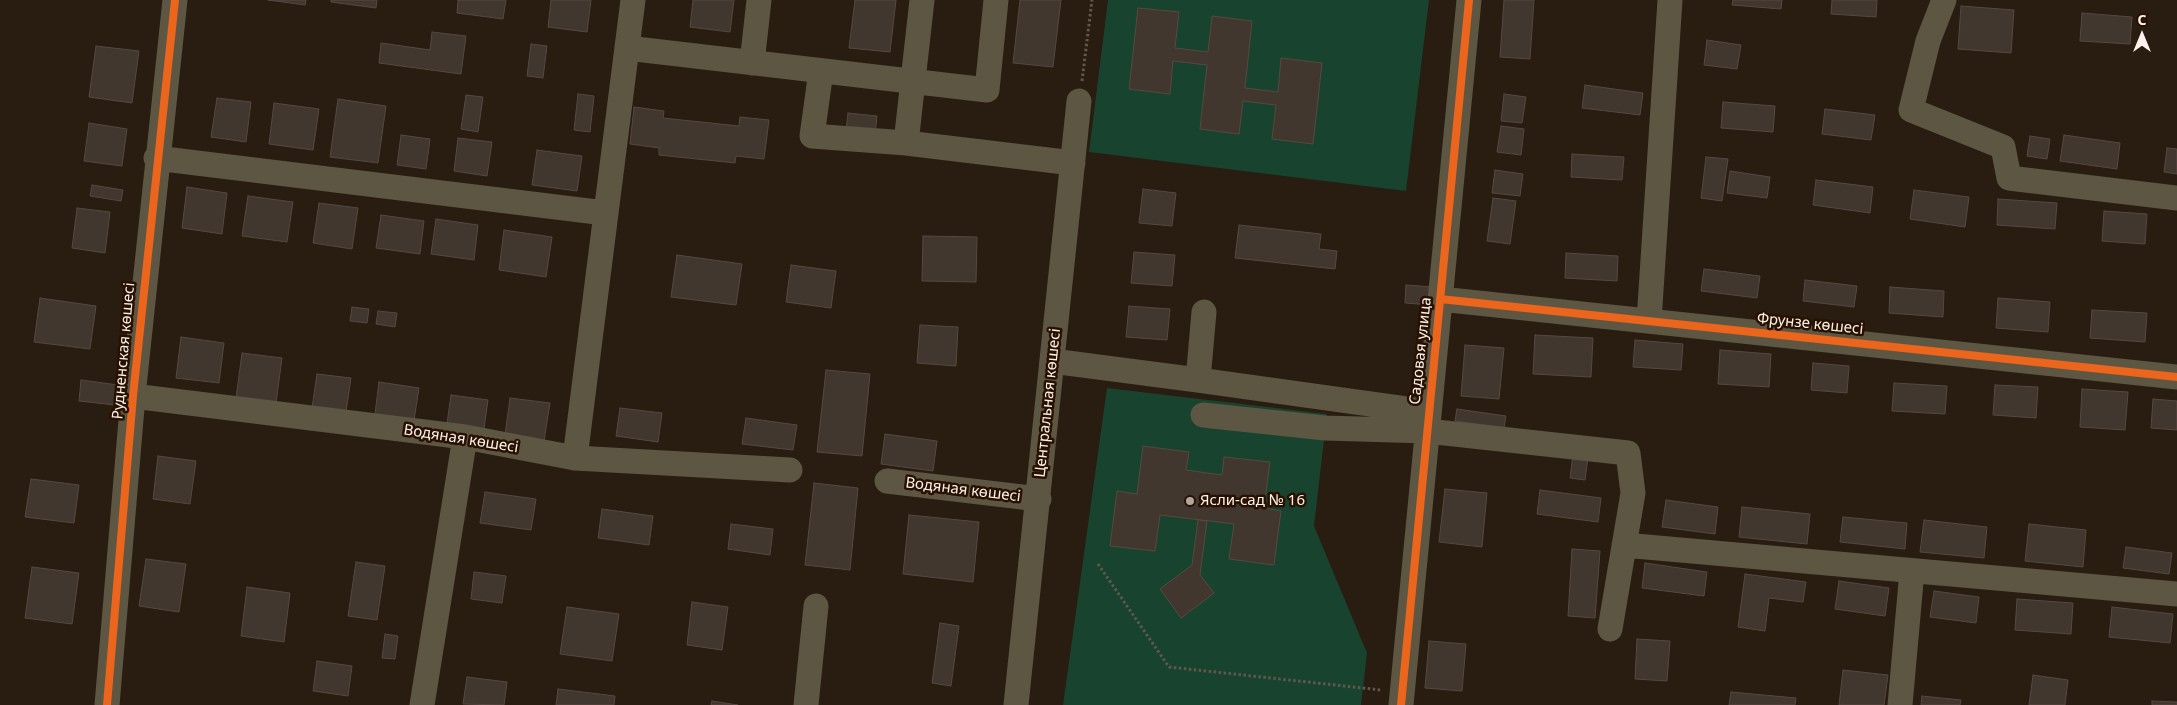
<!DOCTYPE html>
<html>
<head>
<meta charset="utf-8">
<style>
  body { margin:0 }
  #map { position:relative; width:2177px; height:705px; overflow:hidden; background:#291c11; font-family:"Noto Sans",sans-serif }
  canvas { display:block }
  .north { position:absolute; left:2117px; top:10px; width:50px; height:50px; -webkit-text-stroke:4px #281101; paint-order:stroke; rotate:0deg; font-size:14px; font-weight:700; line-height:20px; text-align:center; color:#fcf2eb }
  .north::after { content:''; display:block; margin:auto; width:18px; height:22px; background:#fcf2eb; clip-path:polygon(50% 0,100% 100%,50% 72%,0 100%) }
</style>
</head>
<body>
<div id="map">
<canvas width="2177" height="705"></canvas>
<div class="north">С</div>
</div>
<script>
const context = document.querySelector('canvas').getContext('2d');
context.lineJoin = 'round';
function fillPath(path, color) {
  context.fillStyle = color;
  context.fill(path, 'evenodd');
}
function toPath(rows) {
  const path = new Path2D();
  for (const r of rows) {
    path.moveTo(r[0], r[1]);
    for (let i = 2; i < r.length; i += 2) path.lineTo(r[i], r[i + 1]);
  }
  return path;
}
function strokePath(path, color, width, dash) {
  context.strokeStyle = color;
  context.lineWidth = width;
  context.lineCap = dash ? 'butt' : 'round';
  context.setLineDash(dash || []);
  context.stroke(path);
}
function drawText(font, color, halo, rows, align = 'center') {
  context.font = font + ' "Noto Sans",sans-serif';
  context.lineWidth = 5;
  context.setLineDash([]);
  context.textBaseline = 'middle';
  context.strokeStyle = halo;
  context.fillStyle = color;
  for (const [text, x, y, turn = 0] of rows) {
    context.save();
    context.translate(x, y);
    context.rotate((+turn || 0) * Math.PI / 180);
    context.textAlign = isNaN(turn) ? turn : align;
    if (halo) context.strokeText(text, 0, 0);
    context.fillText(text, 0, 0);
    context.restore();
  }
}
fillPath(toPath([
  [1108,0,1429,0,1406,191,1089,152],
  [1107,388,1327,414,1314,526,1367,653,1361,705,1063,705]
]), '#18432f');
const building = toPath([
  [268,0,306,0,305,5,268,0],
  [331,0,377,0,376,8,331,2,331,0],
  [458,0,506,0,503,19,457,13,458,0],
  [551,0,591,0,587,32,548,27,551,0],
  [693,0,734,0,730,32,690,27,693,0],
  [855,0,896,0,890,52,849,48,855,0],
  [1020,0,1061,0,1053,67,1013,63,1020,0],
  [1504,0,1534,0,1530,59,1500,57,1504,0],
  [1733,0,1782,0,1781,9,1732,5,1733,0],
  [1832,0,1877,0,1876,17,1831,14,1832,0],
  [1961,6,2014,10,2011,53,1958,49,1961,6],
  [1138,8,1179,12,1175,48,1208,52,1212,16,1252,21,1245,88,1278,92,1281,58,1322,63,1313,144,1272,139,1276,105,1243,101,1239,134,1200,129,1207,65,1173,61,1170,94,1129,89,1138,8],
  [2082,13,2132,17,2130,44,2080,41,2082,13],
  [432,32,466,36,461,74,379,63,381,43,430,50,432,32],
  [1707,40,1741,45,1737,69,1704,65,1707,40],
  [531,44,547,46,543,78,527,76,531,44],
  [96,46,139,51,132,103,89,97,96,46],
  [1585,85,1643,93,1640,115,1582,108,1585,85],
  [578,94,594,96,590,132,574,130,578,94],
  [1504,94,1526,97,1522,123,1501,121,1504,94],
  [466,95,483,97,478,132,461,129,466,95],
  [217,98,251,102,246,142,211,137,217,98],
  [338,99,386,106,378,163,330,157,338,99],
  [1723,102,1775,106,1773,132,1721,128,1723,102],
  [274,103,319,109,313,150,269,144,274,103],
  [634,107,664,111,663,118,739,126,740,117,769,120,764,159,736,156,735,163,659,155,659,148,630,144,634,107],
  [1825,109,1875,115,1871,140,1822,134,1825,109],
  [848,113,877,116,875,135,846,131,848,113],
  [89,123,127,129,122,166,84,161,89,123],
  [1501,126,1524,129,1521,155,1497,152,1501,126],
  [401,135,430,139,426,169,397,165,401,135],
  [2064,135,2120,143,2117,169,2060,161,2064,135],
  [2030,136,2050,139,2047,159,2027,156,2030,136],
  [458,138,492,142,487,176,454,171,458,138],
  [2167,148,2177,149,2177,174,2164,172,2167,148],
  [537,150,582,156,577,191,532,185,537,150],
  [1572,154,1624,157,1622,180,1571,177,1572,154],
  [1706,157,1728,159,1722,201,1701,198,1706,157],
  [1495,170,1523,174,1520,196,1492,193,1495,170],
  [1730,171,1770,177,1767,198,1727,193,1730,171],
  [1816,180,1873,187,1870,213,1813,205,1816,180],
  [92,185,123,190,121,201,90,196,92,185],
  [187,187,227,193,222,234,182,228,187,187],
  [1143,189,1176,193,1172,226,1139,223,1143,189],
  [1914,190,1969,197,1965,227,1910,219,1914,190],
  [248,196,293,202,287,242,242,236,248,196],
  [1493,198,1516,201,1510,244,1487,241,1493,198],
  [1998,199,2057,203,2055,229,1997,225,1998,199],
  [319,203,358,208,352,249,313,243,319,203],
  [77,208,110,212,105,253,72,248,77,208],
  [2104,211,2147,214,2145,244,2102,241,2104,211],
  [381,215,424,221,420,254,376,248,381,215],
  [436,219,478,225,474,260,431,254,436,219],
  [1239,225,1321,234,1319,249,1337,251,1335,269,1235,258,1239,225],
  [504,230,552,237,546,277,499,270,504,230],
  [923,236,977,237,976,282,922,281,923,236],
  [1134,252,1175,255,1172,286,1131,283,1134,252],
  [1566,253,1618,256,1617,281,1565,278,1566,253],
  [677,255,742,264,736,305,671,297,677,255],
  [791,265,836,271,831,308,786,302,791,265],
  [1704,269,1760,276,1757,298,1701,291,1704,269],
  [1805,280,1857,286,1854,307,1803,301,1805,280],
  [1406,285,1433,287,1431,305,1405,303,1406,285],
  [1890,287,1944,291,1943,317,1889,313,1890,287],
  [40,298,96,306,90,349,34,342,40,298],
  [1998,298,2050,302,2048,332,1996,328,1998,298],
  [1129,306,1170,309,1167,340,1126,337,1129,306],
  [352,307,369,309,367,323,350,321,352,307],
  [2092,310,2147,313,2145,342,2090,338,2092,310],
  [378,311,397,313,395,327,376,324,378,311],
  [920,325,958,327,956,366,917,363,920,325],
  [1535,335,1593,338,1591,377,1533,374,1535,335],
  [181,337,224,343,219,383,176,378,181,337],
  [1635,340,1683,344,1681,370,1633,367,1635,340],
  [1465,345,1504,348,1499,399,1461,396,1465,345],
  [1720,350,1771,354,1769,387,1718,384,1720,350],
  [242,353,282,358,276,403,236,398,242,353],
  [1813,363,1849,366,1847,393,1811,390,1813,363],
  [826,370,870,374,862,456,817,452,826,370],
  [317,374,351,378,346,412,312,408,317,374],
  [81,380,118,385,115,405,79,401,81,380],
  [379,382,419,388,413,427,374,422,379,382],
  [1894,383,1947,386,1945,414,1892,411,1894,383],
  [1995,385,2038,387,2036,418,1993,415,1995,385],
  [2082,389,2128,392,2125,430,2080,427,2082,389],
  [451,395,488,400,483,436,446,431,451,395],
  [510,398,550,403,544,441,505,435,510,398],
  [2153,399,2177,401,2177,430,2151,428,2153,399],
  [620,408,662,413,658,442,616,436,620,408],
  [1457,409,1506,416,1504,428,1455,421,1457,409],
  [746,418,797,425,793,450,742,444,746,418],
  [885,434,937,441,933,471,881,464,885,434],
  [1143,446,1189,452,1186,470,1222,475,1224,457,1270,462,1264,508,1281,511,1274,565,1229,559,1234,524,1160,515,1155,551,1110,546,1117,491,1137,494,1143,446],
  [1573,455,1588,457,1585,480,1570,478,1573,455],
  [158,456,196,461,190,504,153,499,158,456],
  [31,479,79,485,74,523,25,517,31,479],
  [814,483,858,488,850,570,805,565,814,483],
  [1445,489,1487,493,1482,547,1439,542,1445,489],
  [1540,490,1601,498,1598,522,1537,514,1540,490],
  [485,492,536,499,531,530,480,523,485,492],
  [1666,500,1718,507,1715,534,1662,527,1666,500],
  [1742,507,1810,514,1807,544,1739,537,1742,507],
  [602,509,653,516,649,545,598,538,602,509],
  [909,515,979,522,973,582,903,574,909,515],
  [1843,517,1907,523,1905,549,1840,542,1843,517],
  [1198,520,1207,521,1200,575,1214,593,1181,618,1160,589,1192,565,1198,520],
  [1924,520,1987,527,1984,558,1920,552,1924,520],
  [731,524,773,529,770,555,728,549,731,524],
  [2029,524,2086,530,2083,567,2025,561,2029,524],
  [2126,547,2172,553,2169,574,2123,568,2126,547],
  [1572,549,1600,551,1595,618,1568,616,1572,549],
  [146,559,186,564,179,612,139,606,146,559],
  [356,562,385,566,377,620,348,616,356,562],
  [1645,563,1707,572,1704,596,1642,588,1645,563],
  [32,567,79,573,72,624,25,618,32,567],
  [474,572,506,576,502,603,471,599,474,572],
  [1745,574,1806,582,1803,602,1769,598,1765,631,1738,627,1745,574],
  [1839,581,1889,588,1885,616,1835,609,1839,581],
  [247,587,290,593,284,642,241,636,247,587],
  [1934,591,1979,597,1976,623,1930,617,1934,591],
  [2017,599,2073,603,2071,634,2015,630,2017,599],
  [692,602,728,607,722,650,687,645,692,602],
  [567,607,619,614,612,661,560,654,567,607],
  [2112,607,2173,614,2170,643,2109,637,2112,607],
  [940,623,959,626,951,686,932,683,940,623],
  [385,634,398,636,395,659,382,658,385,634],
  [1637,639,1670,641,1667,681,1635,679,1637,639],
  [1429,641,1466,644,1462,691,1425,688,1429,641],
  [317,661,352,666,348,696,313,691,317,661],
  [1843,670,1888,675,1884,705,1839,705,1843,670],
  [2033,675,2068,680,2065,705,2029,705,2033,675],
  [467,677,507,682,504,705,463,704,467,677],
  [558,689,615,696,614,705,556,705,558,689],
  [1731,692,1796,698,1795,705,1729,705,1731,692],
  [1922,696,1961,700,1960,705,1921,705,1922,696],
  [712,701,738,705,711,705,712,701],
  [2152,701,2177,702,2177,705,2152,705,2152,701]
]);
fillPath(building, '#42372e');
strokePath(building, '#554941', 1);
strokePath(toPath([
  [1082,81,1092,0],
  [1098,564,1169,667,1381,690]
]), '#60584a', 3, [2.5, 2.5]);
strokePath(toPath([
  [922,0,906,143,1073,163],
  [1944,0,1928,41,1911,110,2003,147,2009,178,2177,198],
  [627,48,987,90,996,0],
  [752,63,759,0],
  [821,71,812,136,906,143],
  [156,158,605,213],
  [1440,299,2177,377],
  [1649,321,1670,0],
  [1052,361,1198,380,1204,312],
  [1198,380,1428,412],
  [133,396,465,437,575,458,790,470],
  [1203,415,1325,428,1427,431,1628,453,1633,493,1610,629],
  [575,458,633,0],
  [887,481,1039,499],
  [1624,545,2177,594],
  [107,705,133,396,175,0],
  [422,705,465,437],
  [806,705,816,606],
  [1016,705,1079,101],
  [1401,705,1469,0],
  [1900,705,1912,571]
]), '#5d5642', 25);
strokePath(toPath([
  [1440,299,2177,377],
  [107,705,133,396,175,0],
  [1401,705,1469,0]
]), '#eb651d', 8);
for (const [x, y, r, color] of [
  [1190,501,5,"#b2a79f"]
]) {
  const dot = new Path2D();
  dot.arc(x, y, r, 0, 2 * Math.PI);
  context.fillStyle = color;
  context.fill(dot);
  strokePath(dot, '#281101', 2);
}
drawText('15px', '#fcf2eb', '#281101', [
  ["Фрунзе көшесі",1810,324,6],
  ["Рудненская көшесі",124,351,-85],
  ["Садовая улица",1421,351,-84],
  ["Центральная көшесі",1048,403,-84],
  ["Водяная көшесі",461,439,9],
  ["Водяная көшесі",963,490,7]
]);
drawText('15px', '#fcf2eb', '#281101', [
  ["Ясли-сад № 16",1200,501]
], 'left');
</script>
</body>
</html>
